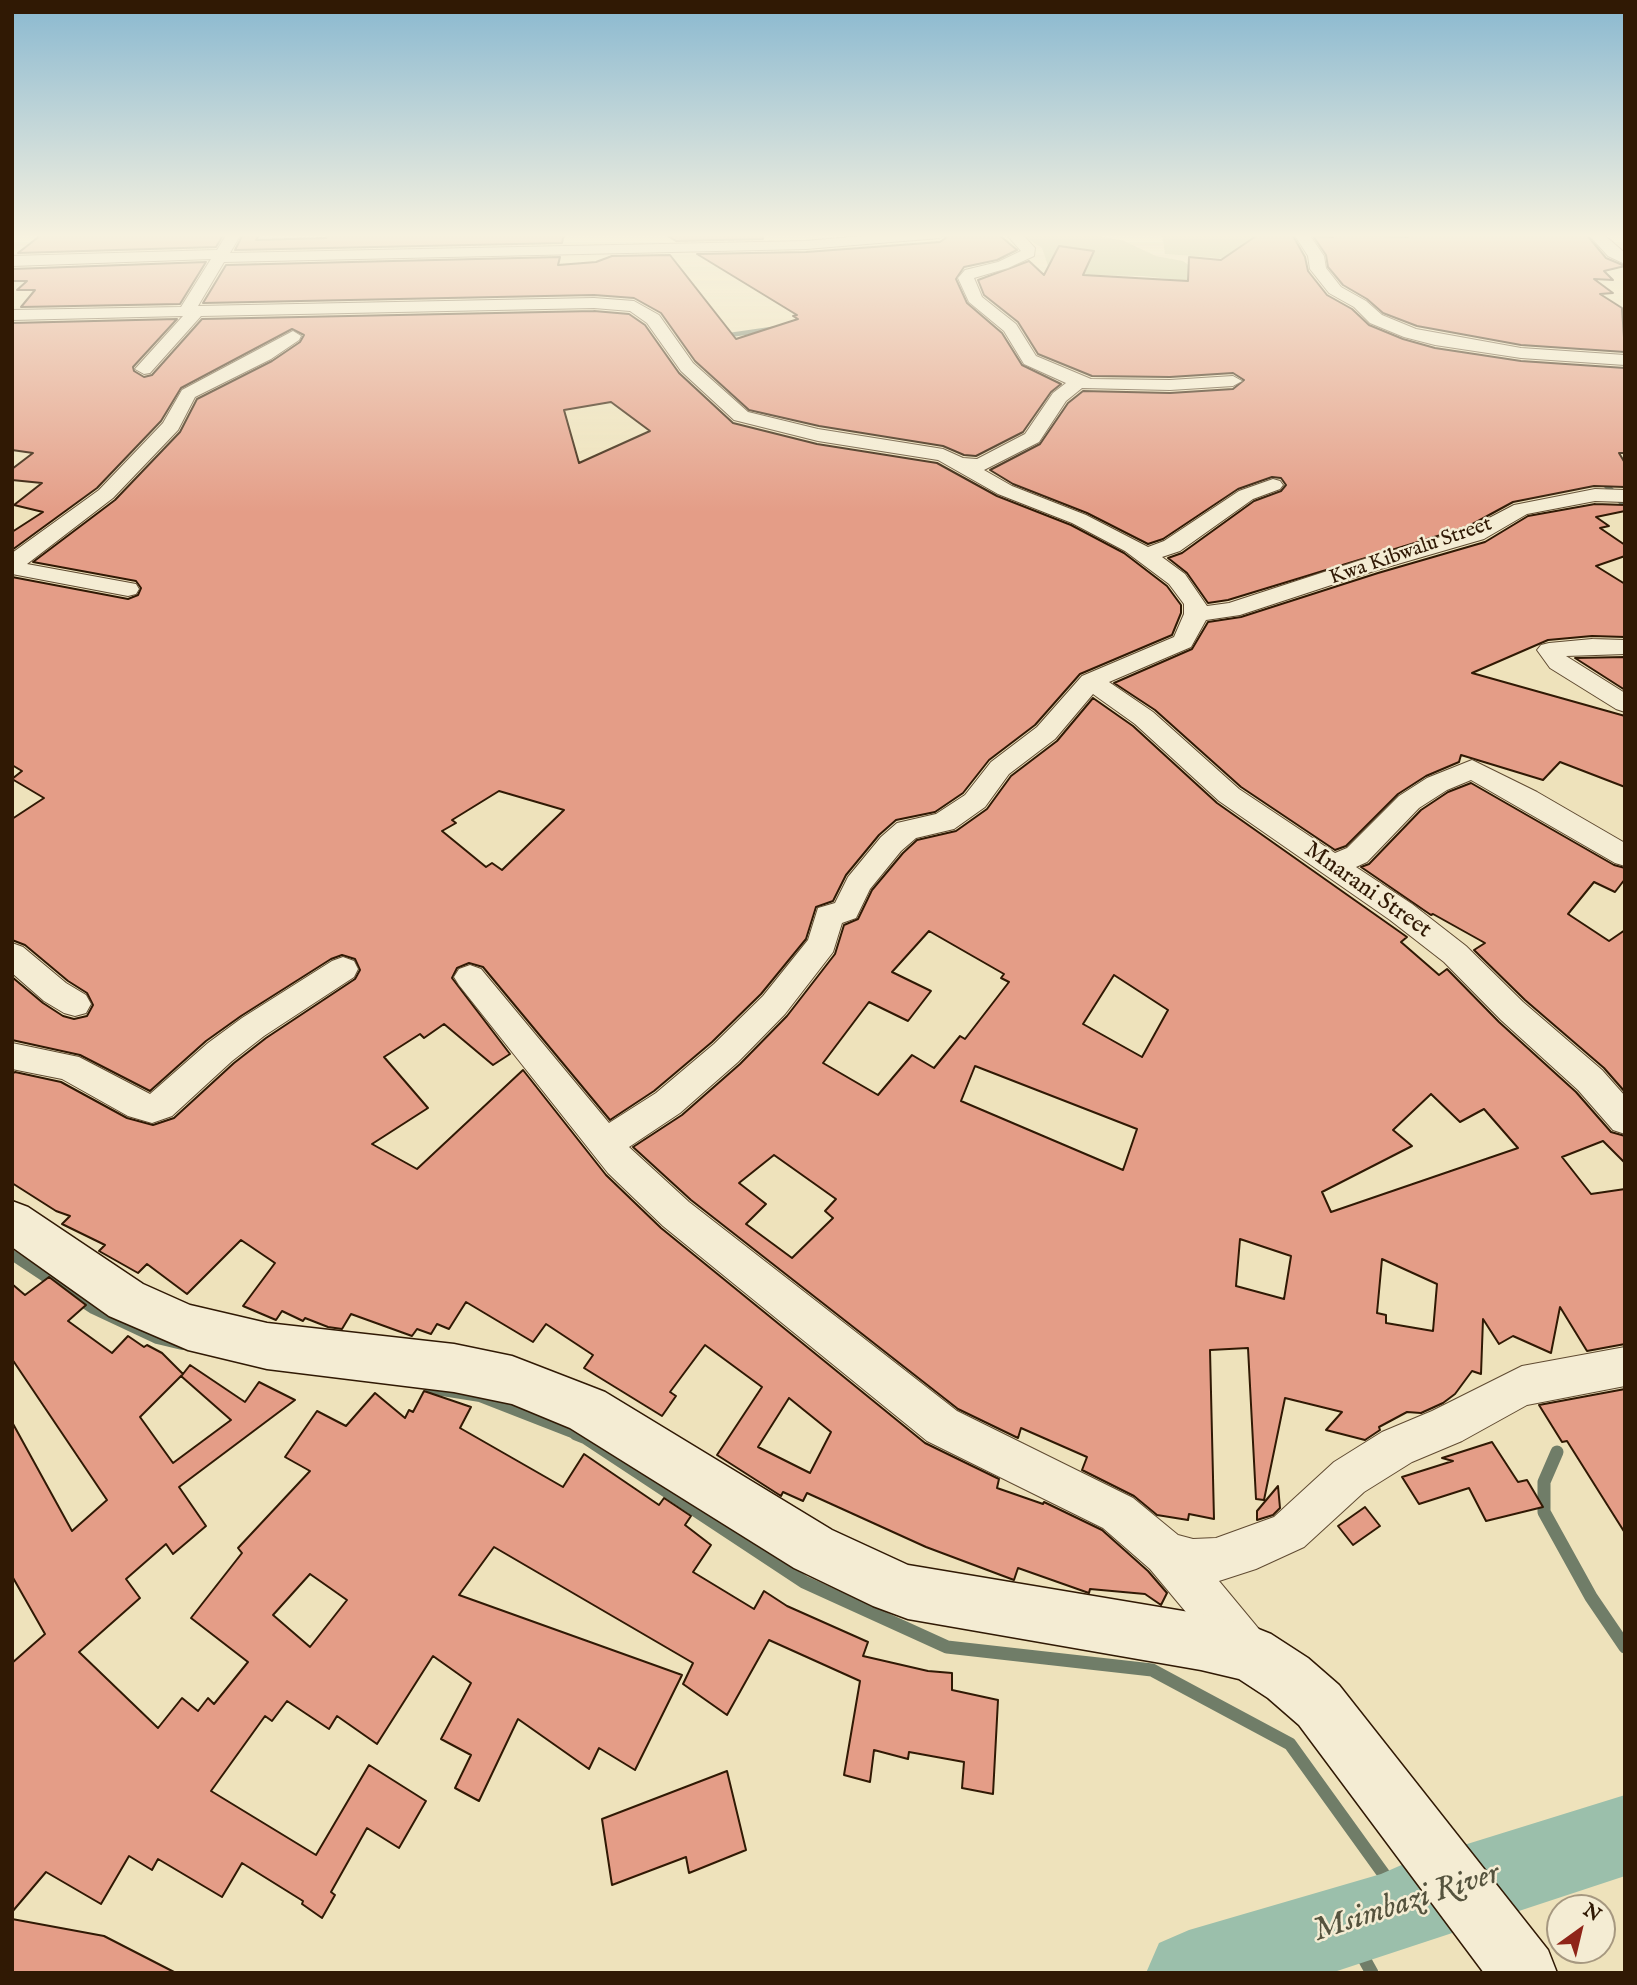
<!DOCTYPE html>
<html>
<head>
<meta charset="utf-8">
<style>
  body { margin:0 }
  #map { position:relative; width:1637px; height:1985px; overflow:hidden; background:#eee2bb; font-family:"IM FELL English",serif }
  canvas { display:block }
  .frame { position:absolute; inset:0; border:14px solid #301904; pointer-events:none }
  .north { position:absolute; left:1546px; top:1894px; width:70px; height:70px; box-sizing:border-box; background:#f4ecd3; border:2px solid #a69880; border-radius:50%; rotate:34deg; font-size:19px; font-weight:700; line-height:28px; text-align:center; color:#301904 }
  .north::after { content:''; display:block; margin:auto; width:24px; height:32px; background:#8f2418; clip-path:polygon(50% 0,100% 100%,50% 72%,0 100%) }
</style>
</head>
<body>
<div id="map">
<canvas width="1637" height="1985"></canvas>
<div class="frame"></div>
<div class="north">N</div>
</div>
<script>
const context = document.querySelector('canvas').getContext('2d');
context.lineJoin = 'round';
function fillPath(path, color) {
  context.fillStyle = color;
  context.fill(path, 'evenodd');
}
function toPath(rows) {
  const path = new Path2D();
  for (const r of rows) {
    path.moveTo(r[0], r[1]);
    for (let i = 2; i < r.length; i += 2) path.lineTo(r[i], r[i + 1]);
  }
  return path;
}
function strokePath(path, color, width, dash) {
  context.strokeStyle = color;
  context.lineWidth = width;
  context.lineCap = dash ? 'butt' : 'round';
  context.setLineDash(dash || []);
  context.stroke(path);
}
function drawText(font, color, halo, rows, align = 'center') {
  context.font = font + ' "IM FELL English",serif';
  context.lineWidth = 5;
  context.setLineDash([]);
  context.textBaseline = 'middle';
  context.strokeStyle = halo;
  context.fillStyle = color;
  for (const [text, x, y, turn = 0] of rows) {
    context.save();
    context.translate(x, y);
    context.rotate((+turn || 0) * Math.PI / 180);
    context.textAlign = isNaN(turn) ? turn : align;
    if (halo) context.strokeText(text, 0, 0);
    context.fillText(text, 0, 0);
    context.restore();
  }
}
fillPath(toPath([
  [1020,234,1089,234,1124,241,1156,256,1183,261,1215,284,1143,276,1081,275,1048,266,1042,248],
  [1162,234,1267,234,1230,259,1165,254]
]), '#bbc28e');
strokePath(toPath([
  [723,336,778,328]
]), '#707d68', 4.5);
strokePath(toPath([
  [1600,478,1625,506]
]), '#707d68', 6);
strokePath(toPath([
  [12,1255,93,1309,157,1339,182,1345],
  [430,1389,480,1397,580,1436]
]), '#707d68', 10);
strokePath(toPath([
  [576,1434,586,1438,804,1582,947,1647,1152,1670,1290,1744,1406,1905],
  [1557,1452,1544,1482,1544,1512,1591,1597,1625,1647],
  [1372,1973,1357,1946,1383,1915]
]), '#707d68', 13);
fillPath(toPath([
  [1625,1795,1625,1876,1331,1973,1146,1973,1159,1943,1189,1930,1381,1874,1406,1863,1625,1795]
]), '#9bbfab');
const building = toPath([
  [122,234,224,234,216,247,18,253,41,235,122,234],
  [243,234,260,234,256,240,326,238,329,235,564,234,562,243,235,250,243,234],
  [665,234,762,234,763,239,676,241,665,234],
  [951,234,998,234,1017,250,997,260,964,267,956,279,967,303,1002,333,1022,365,1061,384,1051,392,1023,432,976,456,964,455,943,446,819,426,749,410,695,361,661,313,634,298,594,295,203,303,226,265,560,257,558,265,596,262,612,256,670,255,736,339,798,319,793,316,797,315,697,254,806,252,940,242,951,234],
  [1259,234,1292,234,1305,257,1308,271,1327,295,1352,309,1369,325,1403,339,1435,348,1521,361,1625,368,1625,453,1619,453,1625,463,1625,487,1594,486,1513,502,1467,527,1228,600,1208,603,1187,573,1168,558,1182,553,1254,501,1281,491,1286,485,1281,478,1272,477,1238,489,1163,539,1148,544,1087,513,1013,484,990,470,1040,444,1068,403,1083,391,1170,393,1233,389,1244,380,1233,373,1170,377,1092,376,1038,354,1018,322,984,295,978,280,1029,261,1044,275,1059,246,1094,251,1083,275,1188,281,1189,257,1221,260,1259,234],
  [1332,234,1408,237,1408,234,1586,234,1606,258,1625,266,1604,271,1613,280,1594,279,1613,293,1600,294,1622,308,1625,352,1521,345,1417,326,1383,313,1367,299,1343,285,1328,267,1326,255,1313,236,1333,237,1332,234],
  [206,262,180,304,21,307,35,290,17,290,27,281,12,281,12,269,206,262],
  [594,311,629,314,645,325,679,373,733,423,817,444,937,463,997,496,1071,525,1124,553,1167,586,1181,605,1181,613,1172,635,1080,674,1035,725,989,760,963,793,935,812,896,820,879,835,846,875,833,901,816,907,806,939,761,994,712,1042,654,1091,610,1120,483,967,469,963,457,968,452,978,510,1054,493,1065,444,1024,424,1038,420,1034,384,1057,428,1108,372,1144,417,1169,523,1070,606,1175,661,1228,925,1443,999,1479,997,1488,1043,1504,1044,1502,1102,1530,1148,1571,1167,1593,1161,1605,1145,1594,1090,1589,1089,1593,1086,1592,1018,1568,1014,1580,926,1547,807,1493,803,1501,783,1492,781,1496,717,1455,762,1387,705,1345,670,1392,676,1396,662,1416,584,1368,593,1355,546,1324,533,1342,466,1302,449,1329,437,1324,431,1334,417,1329,412,1336,351,1314,342,1329,328,1327,305,1318,303,1321,282,1311,276,1320,243,1306,275,1263,241,1240,187,1294,147,1264,138,1273,99,1251,105,1245,62,1224,70,1216,56,1211,12,1183,12,1074,15,1072,61,1082,127,1118,153,1125,174,1118,234,1063,266,1038,355,979,360,970,355,959,342,955,331,959,241,1016,206,1041,150,1091,80,1055,12,1040,12,977,43,1003,63,1016,74,1019,87,1016,93,1005,87,993,68,981,25,945,12,940,12,819,44,798,12,779,22,771,12,765,12,577,128,599,138,595,141,588,136,581,33,562,115,500,180,432,197,399,272,361,300,342,304,335,292,329,181,388,161,421,97,488,12,550,12,532,43,512,14,505,42,483,12,480,12,469,33,453,12,450,12,323,177,319,133,367,134,371,144,377,152,375,202,319,594,311],
  [611,402,650,431,579,463,564,410,611,402],
  [499,791,564,810,502,870,492,863,486,867,442,831,456,823,452,820,499,791],
  [789,1398,831,1432,810,1473,758,1447,789,1398],
  [1595,504,1625,505,1625,511,1596,517,1609,526,1600,528,1625,545,1625,556,1596,566,1625,584,1625,637,1592,636,1548,640,1472,673,1625,716,1625,787,1560,762,1543,780,1461,755,1459,762,1426,776,1398,794,1346,846,1335,850,1241,787,1155,710,1114,683,1192,649,1208,622,1241,617,1378,573,1485,542,1528,516,1595,504],
  [1625,657,1625,690,1575,658,1625,657],
  [1093,698,1133,726,1217,803,1407,937,1401,942,1439,975,1447,969,1499,1022,1576,1092,1611,1132,1625,1136,1625,1163,1603,1141,1562,1157,1591,1194,1625,1189,1625,1344,1587,1351,1560,1307,1551,1353,1513,1336,1499,1344,1483,1319,1481,1374,1472,1371,1455,1394,1443,1403,1421,1413,1407,1412,1379,1427,1380,1430,1365,1440,1326,1430,1342,1412,1285,1398,1264,1500,1256,1499,1248,1348,1210,1350,1214,1519,1189,1514,1188,1520,1157,1515,1134,1496,1082,1470,1087,1457,1021,1428,1018,1438,958,1409,691,1200,633,1147,682,1115,740,1064,787,1016,835,954,844,925,858,919,872,890,903,853,917,840,956,831,987,809,1011,776,1057,741,1093,698],
  [929,931,1004,974,1001,978,1009,982,965,1039,960,1036,934,1068,912,1055,878,1095,823,1063,869,1002,908,1021,931,991,892,972,929,931],
  [1114,975,1168,1010,1142,1057,1083,1024,1114,975],
  [975,1066,1137,1129,1123,1170,961,1101,975,1066],
  [1431,1094,1460,1122,1484,1109,1518,1148,1331,1212,1322,1192,1412,1146,1393,1130,1431,1094],
  [774,1155,836,1199,825,1211,833,1218,792,1258,746,1224,766,1204,739,1183,774,1155],
  [1240,1239,1291,1256,1284,1299,1236,1286,1240,1239],
  [1382,1259,1437,1284,1433,1331,1386,1323,1386,1315,1377,1313,1382,1259],
  [1471,783,1614,865,1625,868,1625,879,1615,892,1594,882,1568,914,1609,941,1625,930,1625,1092,1604,1068,1525,1000,1474,950,1485,943,1433,914,1431,915,1361,867,1369,864,1421,810,1448,792,1471,783],
  [49,1277,86,1305,68,1321,112,1353,128,1336,144,1347,147,1345,162,1353,183,1374,190,1365,245,1402,259,1382,295,1400,179,1487,206,1526,173,1554,166,1544,126,1579,140,1598,79,1652,158,1728,182,1698,198,1711,208,1698,214,1704,248,1662,191,1618,242,1553,238,1548,310,1471,285,1457,317,1411,346,1426,375,1393,405,1418,409,1410,413,1412,424,1391,471,1407,460,1428,563,1487,584,1454,659,1505,664,1498,691,1516,685,1525,711,1545,693,1572,754,1609,764,1591,787,1606,868,1642,863,1656,928,1671,952,1673,952,1690,998,1700,993,1794,962,1788,964,1762,909,1752,908,1759,874,1750,870,1782,844,1775,860,1681,769,1640,727,1715,683,1684,693,1663,494,1547,459,1595,682,1675,635,1770,599,1748,589,1769,518,1719,479,1801,455,1788,471,1755,441,1739,471,1683,433,1656,377,1744,337,1716,329,1729,287,1701,272,1721,265,1716,211,1791,316,1855,369,1765,426,1801,399,1848,367,1828,331,1892,335,1895,322,1918,302,1904,303,1901,242,1863,222,1897,158,1859,152,1870,129,1856,101,1904,46,1872,12,1912,12,1663,45,1634,12,1576,12,1422,72,1531,107,1500,12,1359,12,1284,25,1295,49,1277],
  [183,1374,181,1376,231,1420,173,1463,140,1417,183,1374],
  [310,1574,347,1600,310,1647,273,1615,310,1574],
  [1625,1389,1625,1533,1567,1441,1562,1442,1539,1405,1625,1389],
  [1492,1442,1518,1482,1527,1480,1543,1507,1486,1521,1469,1488,1419,1504,1402,1477,1453,1461,1442,1458,1492,1442],
  [1278,1486,1280,1508,1273,1515,1257,1520,1257,1511,1278,1486],
  [1365,1507,1380,1526,1353,1545,1338,1526,1365,1507],
  [727,1771,746,1850,689,1873,686,1857,612,1885,602,1819,727,1771],
  [12,1919,104,1936,176,1973,12,1973,12,1919]
]);
fillPath(building, '#e49d87');
strokePath(building, '#301904', 2);
const street = toPath([
  [227,234,241,234,230,253,806,241,883,234,947,234,940,238,806,249,224,262,198,306,594,298,634,301,659,315,693,363,748,412,818,429,943,449,963,458,977,459,1025,434,1053,393,1066,383,1024,364,1004,331,969,302,958,278,965,270,998,262,1021,251,1006,234,1022,234,1035,248,1034,256,1008,268,974,278,982,297,1016,324,1036,356,1091,379,1170,380,1233,376,1242,381,1233,386,1170,390,1082,388,1066,401,1039,442,984,470,1012,486,1086,515,1148,547,1164,541,1239,491,1273,479,1280,481,1283,485,1280,489,1253,499,1180,551,1162,557,1185,574,1207,606,1229,603,1361,560,1468,529,1514,505,1595,489,1625,490,1625,502,1595,501,1527,514,1484,539,1377,570,1240,615,1206,620,1191,647,1109,682,1153,712,1239,789,1335,853,1347,848,1399,796,1427,778,1472,760,1537,792,1625,843,1625,866,1615,863,1471,780,1447,790,1419,808,1367,862,1356,867,1412,904,1466,946,1523,1002,1602,1070,1625,1096,1625,1134,1613,1130,1578,1090,1501,1020,1444,962,1390,920,1219,801,1135,724,1093,694,1055,739,1009,774,985,807,954,829,916,838,901,851,870,889,856,918,842,923,833,952,785,1014,738,1062,680,1113,629,1147,689,1202,957,1411,1133,1498,1178,1535,1193,1539,1216,1538,1274,1517,1334,1462,1382,1432,1432,1411,1522,1366,1625,1347,1625,1386,1527,1405,1462,1441,1412,1462,1364,1492,1304,1547,1256,1569,1219,1581,1263,1634,1270,1650,1263,1666,1247,1673,1231,1666,1150,1569,1103,1528,927,1441,663,1226,608,1173,459,985,454,977,459,969,470,965,481,969,609,1123,656,1093,714,1044,763,996,808,940,818,908,835,903,848,877,881,837,897,823,936,814,965,795,991,762,1037,727,1082,676,1174,637,1184,614,1184,604,1169,584,1125,551,1072,523,998,494,938,460,818,441,734,420,681,371,647,323,630,311,594,308,201,316,150,373,144,374,135,369,183,316,12,320,12,310,181,307,211,259,12,266,12,256,217,250,227,234],
  [1294,234,1309,234,1324,256,1326,268,1341,287,1366,301,1382,315,1416,329,1521,348,1625,355,1625,365,1521,358,1435,345,1404,337,1370,323,1354,307,1329,293,1310,269,1308,256,1294,234],
  [1588,234,1603,234,1625,253,1625,264,1608,256,1588,234],
  [293,331,301,336,299,340,271,359,195,397,178,430,113,498,27,564,136,584,139,589,136,594,128,596,12,574,12,553,99,490,163,423,182,390,293,331],
  [1592,639,1625,640,1625,654,1566,656,1625,693,1625,712,1616,709,1550,668,1537,650,1541,645,1549,643,1592,639],
  [12,943,23,947,66,983,86,995,91,1004,86,1013,75,1016,64,1013,44,1001,12,973,12,943],
  [343,957,354,961,358,969,354,977,264,1036,232,1061,172,1116,152,1123,128,1116,62,1079,12,1069,12,1043,79,1057,150,1094,208,1043,242,1018,332,961,343,957]
]);
const secondary = toPath([
  [12,1201,28,1207,143,1284,190,1305,267,1323,454,1344,512,1356,587,1385,605,1392,832,1530,908,1565,1201,1614,1251,1626,1271,1634,1308,1658,1339,1685,1548,1950,1557,1973,1484,1973,1299,1725,1268,1698,1239,1679,1201,1670,908,1619,873,1606,794,1568,570,1428,512,1404,454,1392,267,1369,188,1350,109,1316,12,1247,12,1201]
]);
strokePath(street, '#604b32', 2);
strokePath(secondary, '#301904', 3);
fillPath(street, '#f4ecd3');
fillPath(secondary, '#f4ecd3');
const sky = context.createLinearGradient(0, 0, 0, 512);
sky.addColorStop(0, '#89b8d0');
sky.addColorStop(0.46, '#f7f2e0');
sky.addColorStop(1, '#f7f2e000');
context.fillStyle = sky;
context.fillRect(0, 0, 1637, 512);
drawText('21px', '#301904', '#f4ecd3', [
  ["Kwa Kibwalu Street",1411,552,-19]
]);
drawText('24px', '#301904', '#f4ecd3', [
  ["Mnarani Street",1367,891,35]
]);
drawText('italic 32px', '#55533e', '#f4ecd3', [
  ["Msimbazi River",1407,1904,-18]
]);
</script>
</body>
</html>
